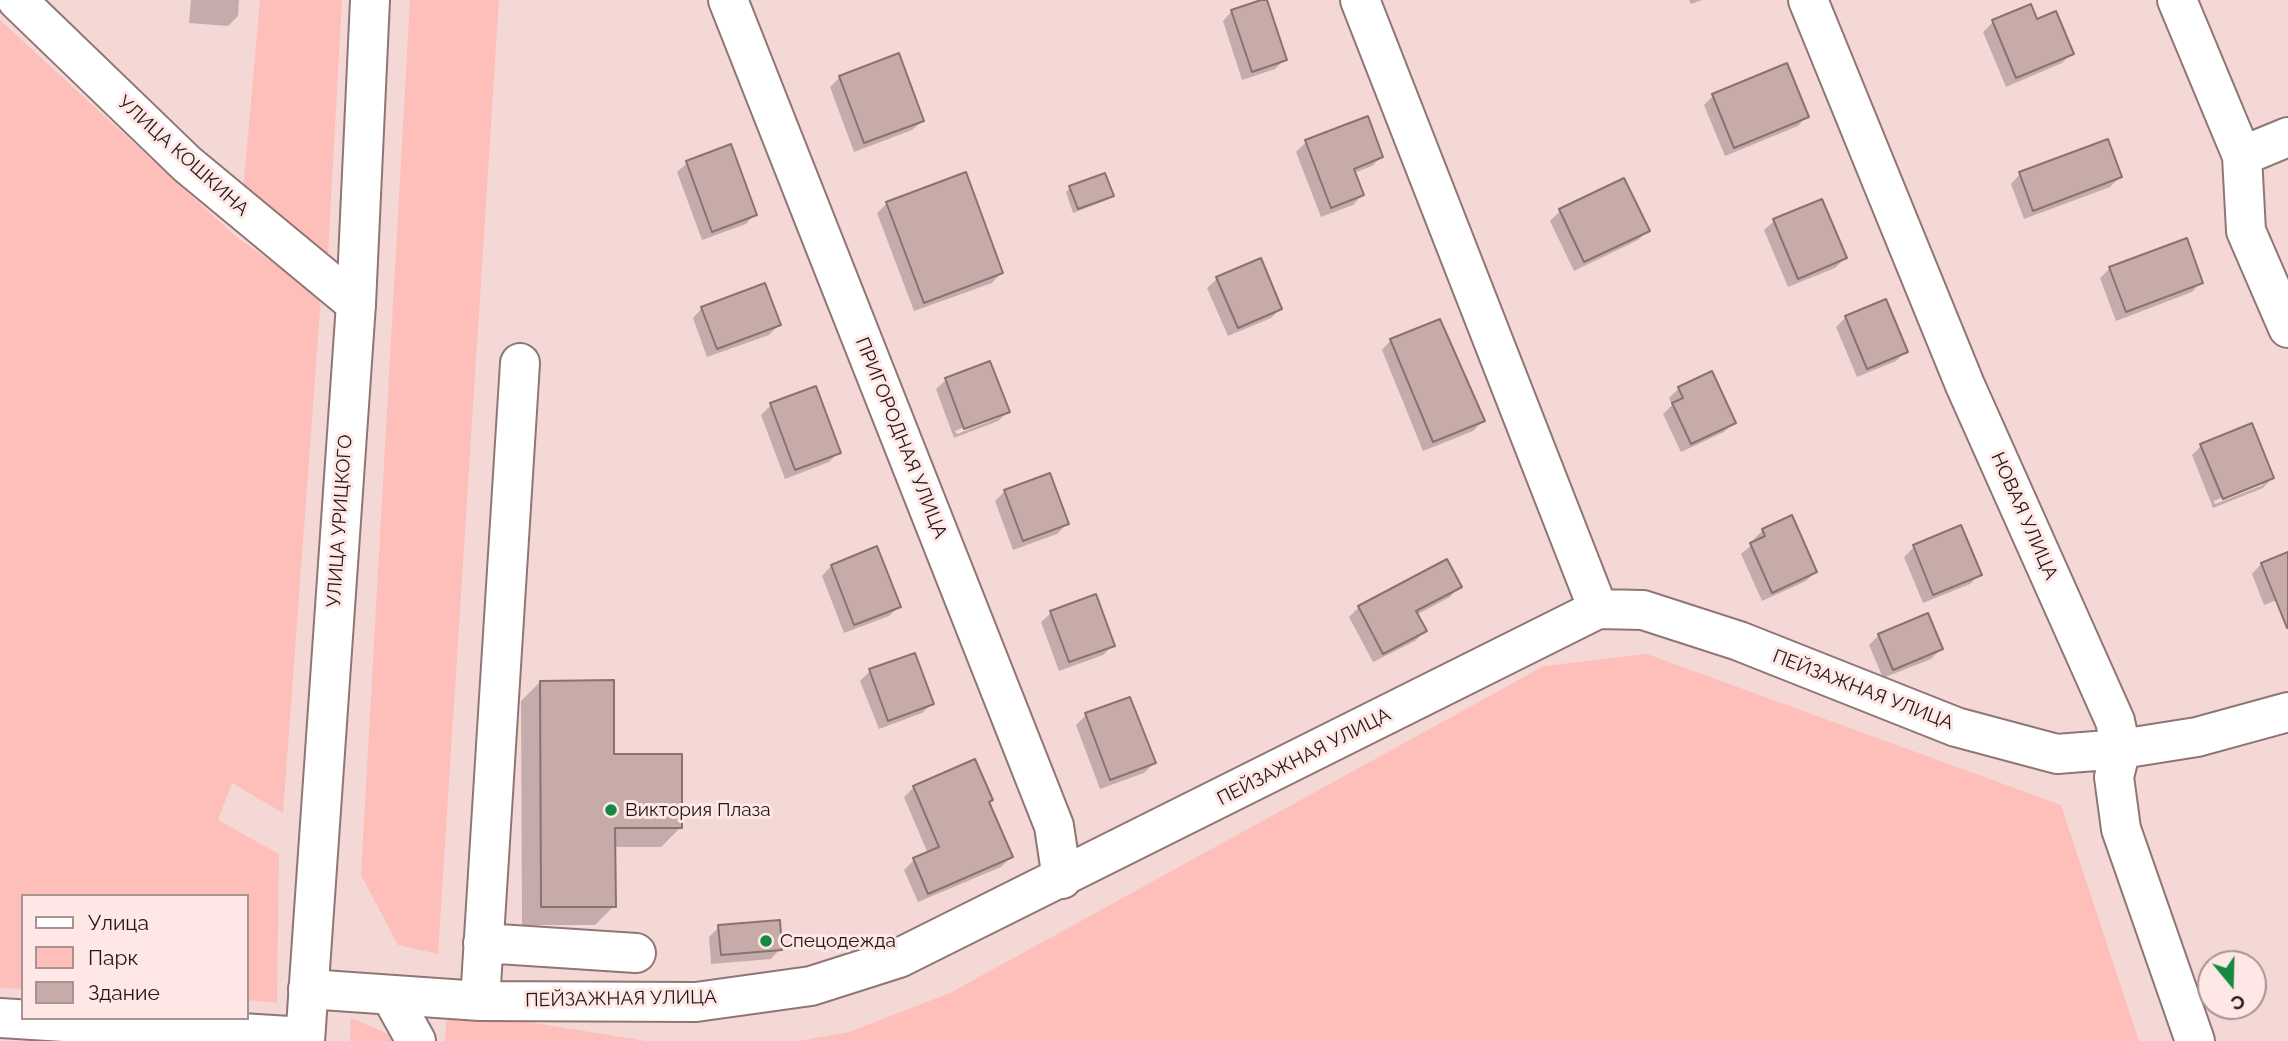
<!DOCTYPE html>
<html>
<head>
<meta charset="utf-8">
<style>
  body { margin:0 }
  #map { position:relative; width:2288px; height:1041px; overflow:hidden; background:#f4d8d6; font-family:Raleway,sans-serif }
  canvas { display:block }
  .legend { position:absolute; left:21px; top:894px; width:228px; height:126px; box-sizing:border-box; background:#fee7e5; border:2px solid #a69493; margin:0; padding:9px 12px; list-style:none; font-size:21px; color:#221818 }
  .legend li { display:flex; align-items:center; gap:14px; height:35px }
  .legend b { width:35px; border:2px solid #a69493 }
  .north { position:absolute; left:2197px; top:950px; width:70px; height:70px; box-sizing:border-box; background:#fee7e5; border:2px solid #a69493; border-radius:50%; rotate:161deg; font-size:19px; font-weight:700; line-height:28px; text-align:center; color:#221818 }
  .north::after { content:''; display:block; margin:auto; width:24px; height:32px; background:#158943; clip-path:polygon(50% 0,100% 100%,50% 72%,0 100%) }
</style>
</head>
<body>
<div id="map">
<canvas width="2288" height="1041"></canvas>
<ul class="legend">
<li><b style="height:9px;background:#fff"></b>Улица</li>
<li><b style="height:19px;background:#febfba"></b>Парк</li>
<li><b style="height:19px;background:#c6aba9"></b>Здание</li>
</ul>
<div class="north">С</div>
</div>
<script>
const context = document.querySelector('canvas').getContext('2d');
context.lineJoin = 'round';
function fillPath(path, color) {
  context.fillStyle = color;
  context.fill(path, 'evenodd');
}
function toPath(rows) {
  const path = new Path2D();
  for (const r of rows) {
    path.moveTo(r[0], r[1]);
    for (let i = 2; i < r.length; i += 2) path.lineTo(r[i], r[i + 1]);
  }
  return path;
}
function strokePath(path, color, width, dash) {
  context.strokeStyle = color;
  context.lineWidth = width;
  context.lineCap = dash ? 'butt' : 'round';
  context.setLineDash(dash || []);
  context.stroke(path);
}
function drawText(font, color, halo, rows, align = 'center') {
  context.font = font + ' Raleway,sans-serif';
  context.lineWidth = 6;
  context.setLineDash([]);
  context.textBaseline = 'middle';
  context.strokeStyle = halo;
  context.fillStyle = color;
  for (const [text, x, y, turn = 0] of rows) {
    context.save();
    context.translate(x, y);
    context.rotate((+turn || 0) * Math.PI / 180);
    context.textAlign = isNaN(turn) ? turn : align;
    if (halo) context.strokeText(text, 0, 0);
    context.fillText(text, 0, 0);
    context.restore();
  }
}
fillPath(toPath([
  [260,0,342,0,328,254,243,191],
  [410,0,499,0,438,954,398,945,361,875],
  [0,20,234,235,321,297,283,813,232,783,218,820,279,854,277,1003,247,1000,247,896,23,896,23,989,0,988],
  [1647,654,2061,805,2139,1041,798,1041,849,1032,950,993,1544,666],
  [447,1009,646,1041,445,1041],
  [351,1018,395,1037,398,1041,350,1041]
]), '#febfba');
fillPath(toPath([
  [191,0,239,0,238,16,228,26,189,23],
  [1689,0,1702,0,1691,4],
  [2030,6,2036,21,2072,53,2062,63,2006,87,1983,32,1993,22],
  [1232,11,1285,59,1275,69,1242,80,1223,21],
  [840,77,922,121,912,130,854,152,830,87],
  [1713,96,1807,116,1798,126,1725,156,1704,105],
  [1306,142,1381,157,1372,166,1354,173,1362,195,1353,205,1321,217,1296,152],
  [730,146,755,214,746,224,702,240,677,172,687,163],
  [2020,174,2120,177,2110,187,2024,219,2011,184],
  [1624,180,1648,230,1638,240,1574,271,1550,221,1560,211],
  [1070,188,1112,196,1107,200,1073,213,1066,192],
  [887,203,1001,273,992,283,914,311,877,213],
  [1774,221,1845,258,1835,268,1788,287,1764,230],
  [2110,268,2201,282,2192,292,2116,321,2100,278],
  [1217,279,1280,309,1271,318,1228,336,1207,288],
  [702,308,779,325,769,335,707,357,693,318],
  [1846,317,1906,351,1896,361,1857,377,1836,327],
  [1391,340,1483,421,1473,431,1423,451,1382,350],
  [946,380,1008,412,998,421,954,438,936,389],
  [998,415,998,418,957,434,955,431],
  [1679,388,1734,422,1724,432,1681,452,1663,414,1672,405,1669,398],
  [771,405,839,452,829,462,785,479,761,415],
  [2201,446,2272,478,2263,488,2213,508,2192,455],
  [2263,481,2263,485,2215,504,2214,501],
  [1005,491,1067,524,1057,534,1013,550,995,501],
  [1763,530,1815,572,1806,581,1762,601,1741,554,1754,543,1753,540],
  [1914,547,1980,574,1970,584,1923,603,1904,557],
  [2288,554,2288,596,2264,605,2252,574,2261,564],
  [831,566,899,606,889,616,844,633,822,576],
  [1459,587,1450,597,1416,615,1425,631,1415,641,1373,662,1349,617,1359,607],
  [1051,613,1113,645,1103,655,1059,671,1041,622],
  [1879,635,1941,649,1931,659,1883,678,1869,645],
  [870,671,932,704,922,713,879,729,860,681],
  [540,682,680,828,661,847,614,847,614,906,595,925,522,925,521,701],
  [1086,715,1154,763,1144,773,1100,789,1076,725],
  [914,787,987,803,1011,857,1001,867,918,902,904,870,914,860,928,854,904,797],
  [719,927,780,949,771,959,711,964,709,937]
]), '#0003');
const building = toPath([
  [1261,0,1267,0,1287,60,1252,72,1231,10,1261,0],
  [2031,4,2037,19,2056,11,2074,54,2016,78,1992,20,2031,4],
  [899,53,924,121,864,143,839,76,899,53],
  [1787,63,1809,117,1734,148,1712,94,1787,63],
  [1368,116,1383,157,1354,169,1364,195,1331,208,1305,140,1368,116],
  [2108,139,2122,177,2033,211,2019,172,2108,139],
  [731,144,757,215,712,232,686,161,731,144],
  [966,172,1003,273,924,303,886,202,966,172],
  [1105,173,1114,196,1078,209,1069,186,1105,173],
  [1624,178,1650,231,1584,262,1559,209,1624,178],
  [1822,199,1847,258,1798,279,1773,219,1822,199],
  [2187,238,2203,283,2126,312,2109,267,2187,238],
  [1261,258,1282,309,1238,328,1216,277,1261,258],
  [765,283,781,325,717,349,701,307,765,283],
  [1886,299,1908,352,1867,369,1845,316,1886,299],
  [1440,319,1485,421,1433,442,1390,339,1440,319],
  [990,361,1010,412,964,429,945,378,990,361],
  [1712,371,1736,423,1691,444,1672,403,1683,398,1678,387,1712,371],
  [816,386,841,453,795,470,770,403,816,386],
  [2252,423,2274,478,2223,499,2200,444,2252,423],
  [1050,473,1069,524,1023,541,1004,490,1050,473],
  [1792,515,1817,572,1772,593,1750,543,1765,536,1762,529,1792,515],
  [1961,525,1982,575,1933,595,1913,545,1961,525],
  [877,546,901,607,854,625,831,565,877,546],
  [2288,552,2288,628,2287,628,2261,563,2288,552],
  [1447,559,1462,587,1416,611,1427,631,1383,654,1358,606,1447,559],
  [1096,594,1115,646,1069,662,1050,611,1096,594],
  [1928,613,1943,649,1893,670,1878,634,1928,613],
  [915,653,934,704,888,721,869,669,915,653],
  [614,680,614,754,682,754,682,828,615,828,616,907,541,907,540,681,614,680],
  [1130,697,1156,763,1110,780,1085,713,1130,697],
  [975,759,993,800,989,802,1013,857,928,894,913,858,939,847,913,786,975,759],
  [780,920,782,950,721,955,718,925,780,920]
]);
fillPath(building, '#c6aba9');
strokePath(building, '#8b7271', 2);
const minor = toPath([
  [17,0,187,164,356,304],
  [728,0,1054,826,1062,879],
  [1360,0,1598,609],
  [1808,0,1965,385,2115,721,2121,749,2114,777,2121,829,2195,1041],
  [2177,0,2242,156,2246,231,2288,328],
  [2242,156,2288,137],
  [483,943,636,953],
  [308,989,480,1001,696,1002,811,986,899,958,1598,609,1643,610,1739,641,1956,727,2057,754,2121,749,2197,737,2288,712],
  [391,996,416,1041],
  [480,1001,520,363]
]);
const major = toPath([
  [0,1018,305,1037],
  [305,1041,356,304,370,0]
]);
strokePath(minor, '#8f7674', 42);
strokePath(major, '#8f7674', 42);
strokePath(minor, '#fff', 38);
strokePath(major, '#fff', 38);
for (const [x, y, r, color] of [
  [611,810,7,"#158943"],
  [766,941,7,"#158943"]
]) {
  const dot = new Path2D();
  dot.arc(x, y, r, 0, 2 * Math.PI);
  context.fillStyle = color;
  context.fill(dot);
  strokePath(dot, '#fee7e5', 2.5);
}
drawText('19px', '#221818', '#fee7e5', [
  ["УЛИЦА КОШКИНА",183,156,42],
  ["ПРИГОРОДНАЯ УЛИЦА",901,438,68],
  ["НОВАЯ УЛИЦА",2024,516,66],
  ["УЛИЦА УРИЦКОГО",340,521,-86],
  ["ПЕЙЗАЖНАЯ УЛИЦА",1863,690,21],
  ["ПЕЙЗАЖНАЯ УЛИЦА",1304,757,-27],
  ["ПЕЙЗАЖНАЯ УЛИЦА",621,999,-1]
]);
drawText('19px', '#221818', '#fee7e5', [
  ["Виктория Плаза",625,810],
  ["Спецодежда",780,941]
], 'left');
</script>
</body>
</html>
